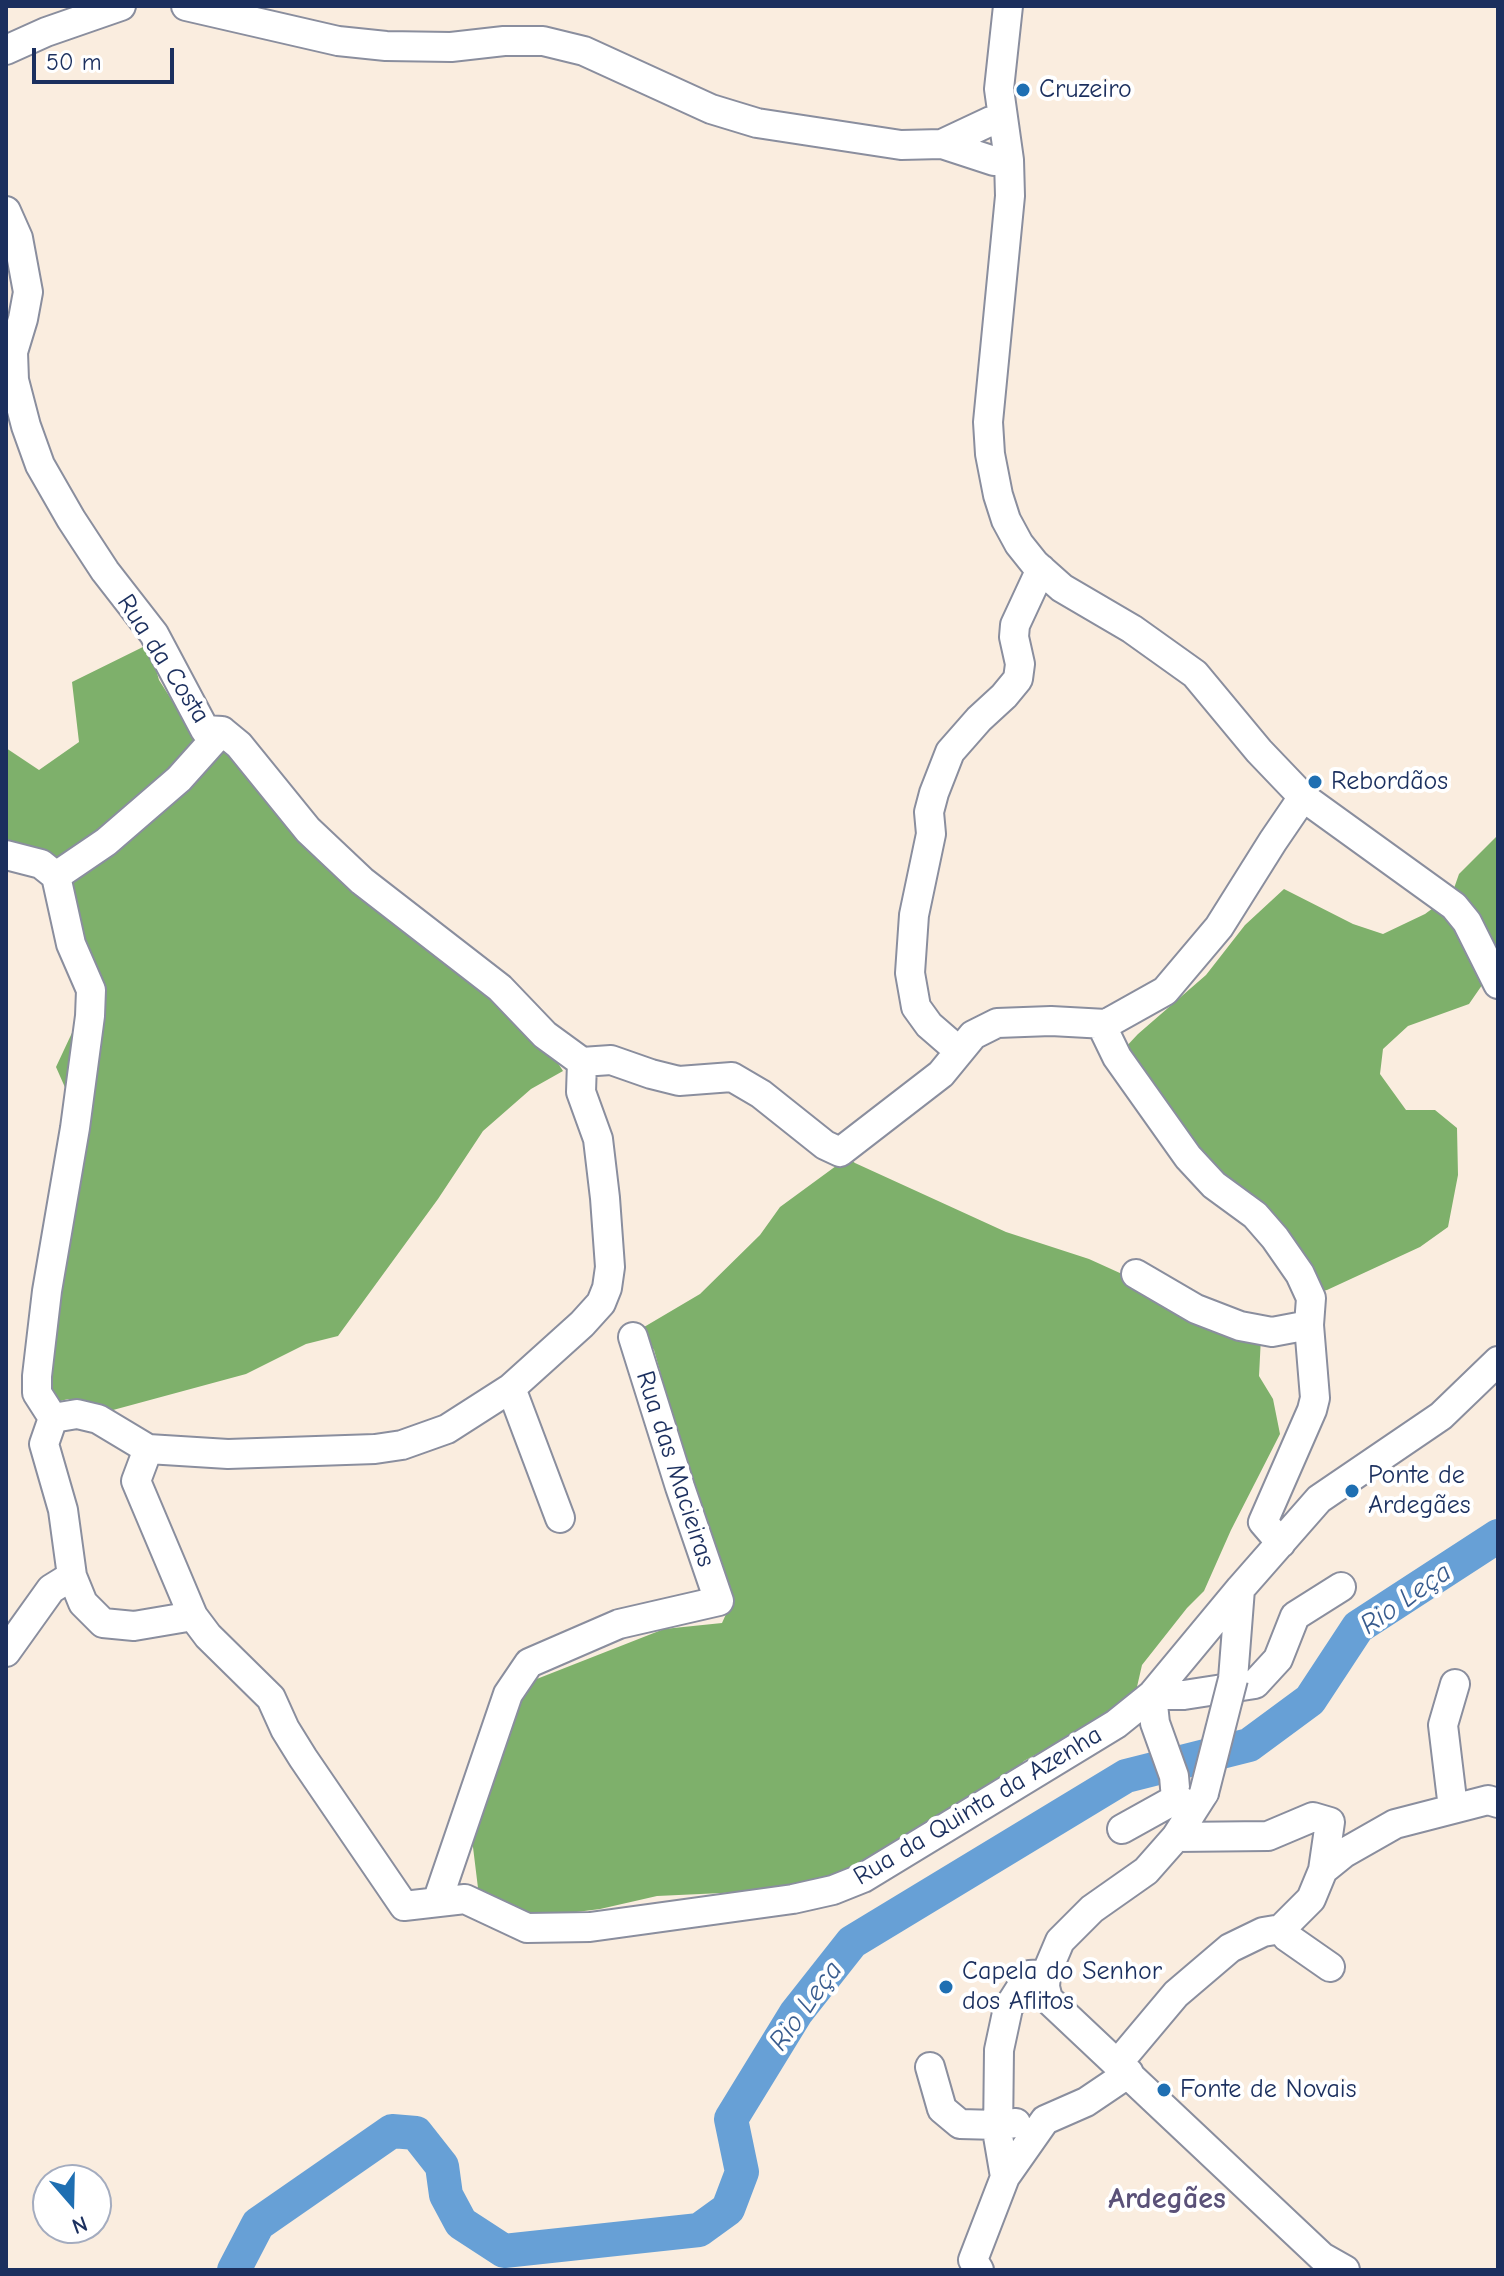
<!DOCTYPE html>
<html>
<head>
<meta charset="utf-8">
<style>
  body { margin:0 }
  #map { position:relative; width:1504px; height:2276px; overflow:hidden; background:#faeddf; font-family:"Comic Neue",sans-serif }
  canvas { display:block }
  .frame { position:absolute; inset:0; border:8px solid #1b2f5e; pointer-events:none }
  .north { position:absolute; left:32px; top:2164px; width:80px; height:80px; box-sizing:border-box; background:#fff; border:2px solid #a4acbf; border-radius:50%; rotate:160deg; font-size:22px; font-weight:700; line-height:32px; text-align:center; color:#1b2f5e }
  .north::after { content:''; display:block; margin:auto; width:28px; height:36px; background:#1f6fb2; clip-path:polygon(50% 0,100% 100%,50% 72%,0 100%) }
  .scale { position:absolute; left:32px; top:48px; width:142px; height:36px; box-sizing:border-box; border:4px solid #1b2f5e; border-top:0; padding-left:10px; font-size:24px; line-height:28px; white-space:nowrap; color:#1b2f5e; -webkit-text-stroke:6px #fff; paint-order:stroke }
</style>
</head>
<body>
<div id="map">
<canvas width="1504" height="2276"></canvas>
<div class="frame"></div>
<div class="north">N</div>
<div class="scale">50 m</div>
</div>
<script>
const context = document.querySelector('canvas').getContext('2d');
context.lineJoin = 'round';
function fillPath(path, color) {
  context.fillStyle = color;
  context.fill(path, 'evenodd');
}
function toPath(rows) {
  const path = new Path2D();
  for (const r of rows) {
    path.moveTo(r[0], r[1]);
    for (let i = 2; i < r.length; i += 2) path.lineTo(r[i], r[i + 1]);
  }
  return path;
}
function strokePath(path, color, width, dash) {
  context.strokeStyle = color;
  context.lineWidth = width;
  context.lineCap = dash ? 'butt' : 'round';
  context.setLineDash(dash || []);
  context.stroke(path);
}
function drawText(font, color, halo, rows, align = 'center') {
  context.font = font + ' "Comic Neue",sans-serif';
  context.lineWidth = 8;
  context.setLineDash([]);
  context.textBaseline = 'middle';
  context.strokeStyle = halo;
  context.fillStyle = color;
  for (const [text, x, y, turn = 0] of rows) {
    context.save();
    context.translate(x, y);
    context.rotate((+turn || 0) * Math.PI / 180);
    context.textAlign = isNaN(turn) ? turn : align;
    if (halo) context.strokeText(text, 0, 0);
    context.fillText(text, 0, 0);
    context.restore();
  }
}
fillPath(toPath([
  [149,644,159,680,187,724,233,755,545,1043,563,1071,531,1089,483,1131,438,1199,338,1336,306,1344,246,1374,102,1413,68,1399,42,1406,71,1101,56,1067,92,990,56,902,30,866,6,859,6,748,39,770,79,742,72,682],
  [1498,835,1498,962,1469,1004,1408,1026,1383,1049,1380,1074,1406,1110,1435,1110,1457,1128,1458,1175,1448,1227,1420,1247,1327,1290,1303,1295,1241,1200,1108,1066,1138,1034,1206,975,1245,925,1284,889,1353,924,1383,934,1425,914,1452,894,1459,874],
  [846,1156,855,1163,1006,1232,1089,1259,1261,1337,1259,1376,1273,1399,1280,1434,1231,1530,1204,1591,1187,1608,1142,1665,1134,1700,1024,1761,1002,1790,880,1871,853,1897,786,1915,744,1892,657,1896,600,1909,553,1915,502,1910,478,1888,472,1839,487,1767,529,1682,664,1629,722,1623,731,1603,701,1517,654,1350,639,1330,700,1294,760,1235,780,1207,836,1166]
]), '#7eb06b');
strokePath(toPath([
  [234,2270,258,2224,392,2131,416,2133,442,2166,446,2195,461,2223,504,2251,699,2230,728,2209,742,2172,731,2119,796,2013,852,1942,1126,1776,1249,1745,1310,1700,1358,1627,1498,1536]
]), '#67a0d6', 34);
const minor = toPath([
  [186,6,338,41,386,46,451,47,504,41,543,41,584,51,711,109,757,123,901,145,942,144,994,161,1009,160],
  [1008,6,999,89,1009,160,1010,196,988,422,990,454,998,495,1006,520,1019,544,1035,564,1062,588,1132,629,1195,674,1259,751,1303,797,1454,906,1467,922,1498,984],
  [6,50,46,32,121,6],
  [942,144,991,121,1003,119],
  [6,211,18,238,28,292,23,319,13,352,14,380,26,426,40,465,71,519,105,571,154,634,205,730,222,731,239,745,308,830,362,881,500,988,545,1035,582,1062],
  [6,855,41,864,56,876,71,944,91,990,90,1016,75,1128,47,1291,37,1376,37,1393,53,1418],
  [56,876,106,842,179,779,222,731],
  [1101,1024,1117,1057,1188,1157,1214,1185,1255,1215,1275,1238,1300,1274,1311,1298,1309,1325,1315,1398,1312,1410,1263,1522,1281,1543],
  [959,1051,929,1025,916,1007,910,973,914,915,931,834,929,812,934,793,950,752,979,719,1004,696,1018,679,1020,664,1014,637,1015,625,1041,569],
  [582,1062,611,1060,651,1074,679,1081,732,1077,761,1094,825,1145,840,1152,941,1074,973,1035,997,1023,1051,1021,1106,1024,1165,991,1219,927,1273,841,1303,797],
  [1136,1274,1196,1309,1240,1326,1272,1332,1309,1325],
  [511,1388,560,1518],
  [53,1418,77,1414,98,1419,148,1449,228,1454,375,1449,402,1445,447,1429,511,1388,582,1324,601,1303,607,1288,610,1267,605,1198,598,1139,581,1092,582,1062],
  [53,1418,44,1444,63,1510,72,1576,83,1603,103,1623,134,1626,193,1616],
  [148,1449,136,1481,193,1616,208,1636,271,1698,285,1729,303,1758,404,1906,465,1899,527,1928,590,1927,793,1899,833,1890,863,1878,1116,1724,1152,1695,1240,1589,1319,1499,1441,1416,1498,1361],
  [6,1652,51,1589,72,1576],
  [1233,1679,1240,1589],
  [1204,1793,1176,1837,1146,1871,1092,1909,1060,1941,1046,1974,1045,1987,1048,1999,1322,2257,1345,2270],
  [1453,1808,1443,1725,1455,1684],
  [1122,1829,1176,1799,1174,1776,1155,1723,1152,1695,1184,1695,1255,1684,1278,1659,1295,1616,1341,1587],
  [1176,1837,1268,1836,1313,1817,1330,1822,1323,1870],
  [437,1902,508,1694,529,1663,619,1624,719,1601,680,1487,633,1337],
  [1281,1929,1287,1937,1330,1967],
  [1118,2063,1176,1994,1230,1948,1263,1932,1281,1929,1311,1899,1323,1870,1344,1853,1395,1824,1488,1800,1498,1803],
  [930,2067,942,2109,960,2124,998,2125,1016,2123],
  [1005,2177,998,2136,999,2050,1008,2008,1029,1975,1046,1974],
  [979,2270,973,2260,1005,2177,1045,2120,1086,2102,1129,2073]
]);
strokePath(minor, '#8a8e9e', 32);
strokePath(minor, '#fff', 28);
const minorBridge = toPath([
  [1204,1793,1233,1679]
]);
strokePath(minorBridge, '#8a8e9e', 32, []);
strokePath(minorBridge, '#fff', 28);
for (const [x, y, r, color] of [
  [1023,90,8,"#1f6fb2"],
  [1315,782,8,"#1f6fb2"],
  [1352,1491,8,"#1f6fb2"],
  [946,1987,8,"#1f6fb2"],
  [1164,2090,8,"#1f6fb2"]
]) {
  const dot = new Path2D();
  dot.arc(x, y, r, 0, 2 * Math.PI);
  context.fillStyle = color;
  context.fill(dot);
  strokePath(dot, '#fff', 3);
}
drawText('26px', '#1b2f5e', '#fff', [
  ["Cruzeiro",1039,90],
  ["Rebordãos",1331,782],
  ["Ponte de",1368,1476],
  ["Ardegães",1368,1506],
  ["Capela do Senhor",962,1972],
  ["dos Aflitos",962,2002],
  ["Fonte de Novais",1180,2090]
], 'left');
drawText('26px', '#1b2f5e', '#fff', [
  ["Rua da Costa",163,659,57],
  ["Rua das Macieiras",675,1469,72],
  ["Rua da Quinta da Azenha",978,1806,-31]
]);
drawText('italic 28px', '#395c8e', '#fff', [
  ["Rio Leça",1406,1599,-35],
  ["Rio Leça",806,2006,-54]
]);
drawText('bold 30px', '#5a5178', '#fff', [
  ["Ardegães",1167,2200]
]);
</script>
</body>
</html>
